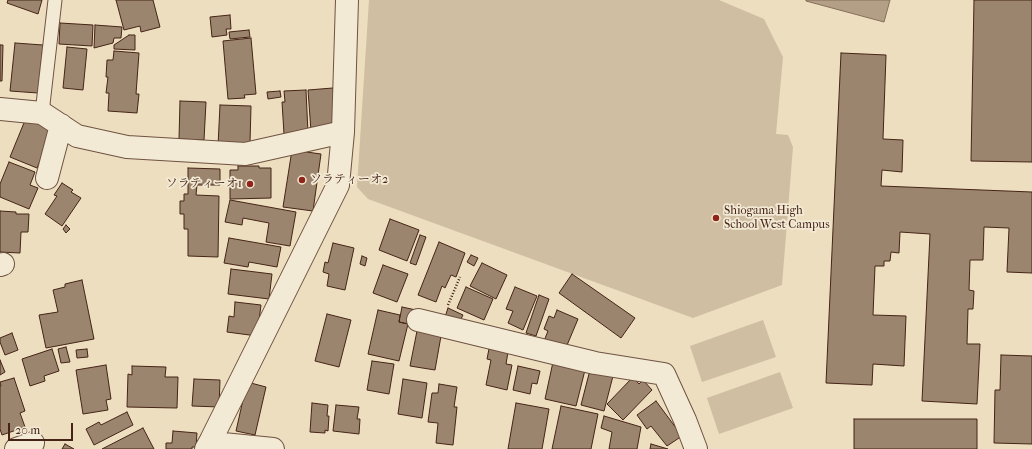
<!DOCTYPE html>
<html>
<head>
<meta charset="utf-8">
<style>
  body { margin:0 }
  #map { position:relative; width:1032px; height:449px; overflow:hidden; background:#ecdebf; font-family:"IM FELL French Canon",serif }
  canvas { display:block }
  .scale { position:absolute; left:8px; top:423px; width:65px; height:18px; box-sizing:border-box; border:2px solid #452417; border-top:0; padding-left:5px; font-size:12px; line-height:14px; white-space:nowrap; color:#452417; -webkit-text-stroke:3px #f3ead5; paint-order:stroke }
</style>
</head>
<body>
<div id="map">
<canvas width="1032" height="449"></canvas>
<div class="scale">20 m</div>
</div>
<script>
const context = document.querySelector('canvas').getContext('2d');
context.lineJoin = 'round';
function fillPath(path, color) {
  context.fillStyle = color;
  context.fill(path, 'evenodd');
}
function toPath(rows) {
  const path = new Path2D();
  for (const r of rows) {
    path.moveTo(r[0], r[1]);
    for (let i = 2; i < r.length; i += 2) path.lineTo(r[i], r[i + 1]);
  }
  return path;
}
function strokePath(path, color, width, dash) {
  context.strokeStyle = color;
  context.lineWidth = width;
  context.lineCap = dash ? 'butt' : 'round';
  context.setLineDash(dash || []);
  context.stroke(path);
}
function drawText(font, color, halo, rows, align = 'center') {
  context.font = font + ' "IM FELL French Canon","Noto Serif JP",serif';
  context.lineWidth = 3.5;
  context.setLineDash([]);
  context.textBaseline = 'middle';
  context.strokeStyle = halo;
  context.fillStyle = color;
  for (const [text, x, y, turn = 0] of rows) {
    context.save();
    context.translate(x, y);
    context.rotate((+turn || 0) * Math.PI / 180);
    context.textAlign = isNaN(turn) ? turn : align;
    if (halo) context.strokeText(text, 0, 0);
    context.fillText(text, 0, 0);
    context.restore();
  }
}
fillPath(toPath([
  [369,0,719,0,764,19,783,57,776,134,788,135,793,147,782,285,693,318,368,199,357,187],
  [763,320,776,357,702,382,690,346],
  [780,372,793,408,719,434,707,398]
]), '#d0bea2');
const water = toPath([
  [806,0,890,0,884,22,806,1,806,0]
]);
fillPath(water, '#b39f86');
strokePath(water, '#876e5a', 1);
const building = toPath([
  [8,0,42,0,38,14,7,3,8,0],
  [116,0,153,0,160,27,141,32,140,26,124,30,116,0],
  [974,0,1032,0,1032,162,971,161,974,0],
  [230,15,231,29,226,29,227,35,212,37,210,17,230,15],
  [60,23,93,25,92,46,59,44,60,23],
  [95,25,122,27,121,38,114,38,113,43,94,48,95,25],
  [249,30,250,37,230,39,229,32,249,30],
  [129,35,135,35,135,50,114,49,114,45,129,35],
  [251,38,256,94,244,95,245,98,228,99,223,41,251,38],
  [15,43,43,45,38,93,10,91,15,43],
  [0,45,3,45,2,81,0,81,0,45],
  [67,47,87,49,83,90,63,88,67,47],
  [114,51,139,53,136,94,139,94,137,113,108,111,109,93,106,93,108,77,106,77,107,60,113,60,114,51],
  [841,53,886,55,883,139,903,140,902,172,882,170,881,186,1032,192,1032,273,1007,272,1009,228,984,227,983,260,970,260,969,290,974,291,973,309,968,309,967,344,980,344,977,404,922,401,930,234,900,232,899,253,891,252,890,261,884,261,884,266,875,266,873,315,906,316,904,366,873,364,872,385,826,383,841,53],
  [333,88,336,117,328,127,311,131,308,90,333,88],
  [306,90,308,133,284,134,282,102,285,102,284,91,306,90],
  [280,91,281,97,268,99,267,92,280,91],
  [180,101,206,102,204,140,179,139,180,101],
  [220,105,251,106,250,143,239,143,239,147,218,146,220,105],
  [26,118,53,130,37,168,10,157,26,118],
  [292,150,321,154,313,211,283,207,292,150],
  [9,162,35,172,30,185,38,188,29,209,0,197,0,184,9,162],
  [238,166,259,166,259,168,271,168,271,198,230,199,230,170,238,170,238,166],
  [188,168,220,169,220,185,197,185,196,195,219,196,218,257,188,256,188,229,184,229,184,214,180,214,180,201,184,201,184,194,188,194,188,168],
  [62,183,73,190,71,192,81,198,62,226,45,214,57,196,54,195,62,183],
  [230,200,296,212,290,246,266,242,269,223,243,218,242,225,225,222,230,200],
  [0,211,16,212,16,214,29,214,28,232,21,232,20,253,0,252,0,211],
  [390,219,419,230,407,261,379,250,390,219],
  [66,225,70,229,66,233,63,229,66,225],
  [420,235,426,237,416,265,410,263,420,235],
  [229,238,281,247,277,267,249,262,248,267,224,263,229,238],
  [439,242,465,253,456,277,451,275,445,288,442,286,436,302,418,295,439,242],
  [333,243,354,248,345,290,327,286,329,274,323,272,325,262,328,263,333,243],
  [471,255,478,258,474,266,467,262,471,255],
  [362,256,367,258,365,266,360,264,362,256],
  [482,263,507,275,496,299,470,286,482,263],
  [383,265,408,274,397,302,373,293,383,265],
  [231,269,272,274,269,299,228,294,231,269],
  [572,274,635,318,621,338,559,293,572,274],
  [82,280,94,339,46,348,39,315,58,312,53,290,65,287,65,284,82,280],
  [466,287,493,299,484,320,457,308,466,287],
  [515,287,537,296,523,330,508,323,513,311,506,309,515,287],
  [539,295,549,299,536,336,526,333,539,295],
  [235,302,261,305,257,336,227,332,229,316,234,317,235,302],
  [402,307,416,310,413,325,399,322,402,307],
  [448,308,463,315,459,323,445,317,448,308],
  [378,310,400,315,399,322,408,324,399,361,368,354,378,310],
  [557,310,578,319,565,350,544,341,548,331,544,329,549,316,554,318,557,310],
  [327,314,351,320,339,367,315,361,327,314],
  [417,331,441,336,435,370,410,366,417,331],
  [12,333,18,350,5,355,0,342,0,338,12,333],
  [66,347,70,362,61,363,58,349,66,347],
  [52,349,59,371,44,376,45,381,30,386,22,359,52,349],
  [87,349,88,357,77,358,76,350,87,349],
  [489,349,508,352,506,364,512,365,507,390,486,385,491,360,487,359,489,349],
  [1001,355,1032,356,1032,444,994,443,995,390,1000,390,1001,355],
  [0,360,5,372,0,375,0,360],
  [372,361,394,364,389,394,367,390,372,361],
  [553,362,585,370,576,406,545,399,553,362],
  [106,365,111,399,106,400,108,410,83,414,76,370,106,365],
  [132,366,166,367,165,377,178,377,177,408,127,407,128,374,132,375,132,366],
  [518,366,540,371,537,384,532,383,530,394,513,390,518,366],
  [590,370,613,376,604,411,581,405,590,370],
  [633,377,639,384,643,380,652,390,623,420,607,404,633,377],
  [14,378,25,411,20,413,25,427,2,435,0,429,0,386,1,386,0,382,14,378],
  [194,379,220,380,219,407,192,406,194,379],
  [403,379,427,383,422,418,398,414,403,379],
  [247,382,266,387,255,435,236,431,247,382],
  [439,384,457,387,454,407,457,407,453,445,436,443,438,423,428,422,432,393,438,393,439,384],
  [656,401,682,436,667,446,651,426,647,429,637,415,656,401],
  [312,403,328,405,327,416,329,416,328,431,325,430,325,433,310,432,312,403],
  [516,403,549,409,542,449,508,449,516,403],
  [336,405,359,407,357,419,360,419,359,434,333,431,336,405],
  [561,406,598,414,591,449,552,449,561,406],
  [127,412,133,425,94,445,86,429,99,422,101,425,127,412],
  [604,416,641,427,637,449,609,449,612,432,601,428,604,416],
  [854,419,977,419,977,449,854,449,854,419],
  [143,428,154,449,102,449,143,428],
  [173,431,197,433,196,447,192,447,192,449,166,449,166,443,172,443,173,431],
  [65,444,74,449,62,449,65,444],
  [651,444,668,449,650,449,651,444]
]);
fillPath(building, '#9c856e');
strokePath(building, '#452417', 1);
const lane = toPath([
  [42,113,55,0]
]);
const street = toPath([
  [0,109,42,113,77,136,127,147,245,154,343,132],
  [47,178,61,125],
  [0,265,3,264],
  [418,320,595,363,664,374,685,420,696,449],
  [211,440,223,444,273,449],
  [16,449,33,443],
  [206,449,211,440,338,185,343,132,347,0]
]);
strokePath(lane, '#6f5241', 15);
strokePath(street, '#6f5241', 24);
strokePath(toPath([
  [448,305,460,277]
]), '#452417', 2.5, [1, 2]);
strokePath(lane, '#f3ead5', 13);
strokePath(street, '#f3ead5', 22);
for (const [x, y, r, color] of [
  [302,180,4,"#8f2418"],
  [250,184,4,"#8f2418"],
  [716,218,4,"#8f2418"]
]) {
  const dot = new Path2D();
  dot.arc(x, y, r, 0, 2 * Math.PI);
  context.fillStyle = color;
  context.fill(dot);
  strokePath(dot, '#f3ead5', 1.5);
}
drawText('12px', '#452417', '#f3ead5', [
  ["ソラティーオ2",310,180],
  ["ソラティーオ1",242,184,"right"],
  ["Shiogama High",724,211],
  ["School West Campus",724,225]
], 'left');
</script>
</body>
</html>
